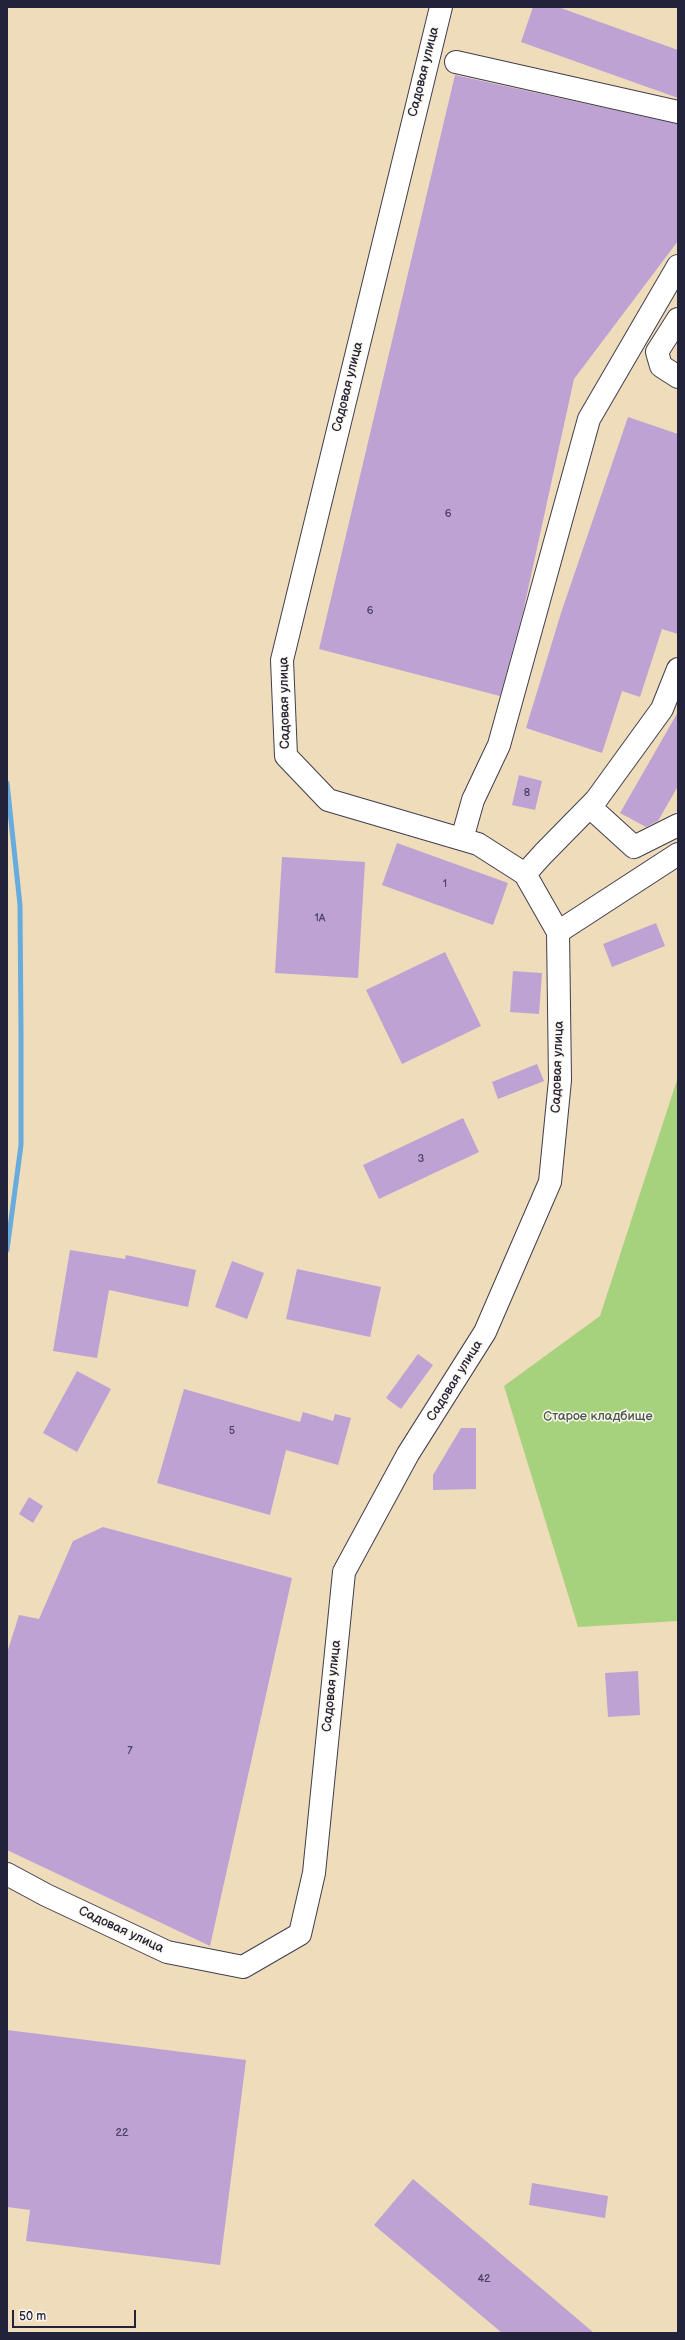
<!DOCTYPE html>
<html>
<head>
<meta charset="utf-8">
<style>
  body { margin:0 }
  #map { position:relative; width:685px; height:2340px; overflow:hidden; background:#efdcba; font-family:"Balsamiq Sans",sans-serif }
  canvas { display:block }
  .frame { position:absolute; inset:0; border:8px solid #22223b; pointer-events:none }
  .scale { position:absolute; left:12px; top:2310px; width:124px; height:18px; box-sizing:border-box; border:2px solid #22223b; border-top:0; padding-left:5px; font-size:12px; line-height:14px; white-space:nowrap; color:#22223b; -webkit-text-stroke:3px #fbf7ec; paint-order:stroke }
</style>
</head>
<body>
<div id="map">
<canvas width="685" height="2340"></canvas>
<div class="frame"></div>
<div class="scale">50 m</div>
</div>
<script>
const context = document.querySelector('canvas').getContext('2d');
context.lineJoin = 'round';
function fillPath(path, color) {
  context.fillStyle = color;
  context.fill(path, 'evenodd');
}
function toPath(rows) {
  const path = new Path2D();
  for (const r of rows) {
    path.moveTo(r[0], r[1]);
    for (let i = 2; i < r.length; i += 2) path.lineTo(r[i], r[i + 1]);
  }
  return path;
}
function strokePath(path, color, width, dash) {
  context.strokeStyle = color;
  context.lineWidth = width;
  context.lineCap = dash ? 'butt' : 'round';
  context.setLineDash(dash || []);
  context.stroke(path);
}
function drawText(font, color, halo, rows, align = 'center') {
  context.font = font + ' "Balsamiq Sans",sans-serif';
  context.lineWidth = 3;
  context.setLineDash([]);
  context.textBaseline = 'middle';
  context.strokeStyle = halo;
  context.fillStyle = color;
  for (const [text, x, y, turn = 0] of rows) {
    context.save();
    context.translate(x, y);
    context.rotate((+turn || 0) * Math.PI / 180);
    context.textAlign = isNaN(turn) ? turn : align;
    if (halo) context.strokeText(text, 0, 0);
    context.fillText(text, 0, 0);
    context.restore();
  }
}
fillPath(toPath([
  [678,1077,678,1621,578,1627,504,1386,600,1316]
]), '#a6d27e');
strokePath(toPath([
  [7,783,20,905,21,1032,21,1145,7,1250]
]), '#67acdd', 5);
fillPath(toPath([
  [533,7,558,7,678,50,678,98,521,42],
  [455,75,678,124,678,241,574,379,523,612,500,696,319,649],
  [628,417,678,434,678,634,662,629,640,697,622,691,602,753,526,728,561,613],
  [678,712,678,786,658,821,646,827,620,813],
  [519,775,542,781,535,810,512,805],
  [397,843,508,883,493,925,382,885],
  [282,857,365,862,358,978,275,973],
  [656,923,665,946,612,967,603,944],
  [445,952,481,1026,402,1064,366,990],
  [513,971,542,973,539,1014,510,1012],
  [537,1064,544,1081,498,1099,492,1082],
  [463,1118,479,1152,379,1199,363,1165],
  [70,1250,125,1259,126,1255,196,1270,188,1307,109,1290,97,1358,53,1351],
  [232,1261,264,1273,247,1319,215,1307],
  [297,1269,381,1287,370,1337,286,1319],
  [418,1354,433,1365,401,1409,386,1398],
  [77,1371,111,1389,77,1452,43,1433],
  [184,1389,300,1422,303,1412,333,1421,335,1414,351,1418,338,1465,286,1450,270,1515,157,1483],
  [461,1428,476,1428,476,1489,433,1490,433,1475],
  [29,1497,43,1506,33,1523,19,1514],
  [103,1527,292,1578,210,1946,7,1850,7,1653,19,1615,39,1619,73,1541],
  [638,1671,640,1715,608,1717,605,1673],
  [7,2030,246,2060,220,2265,26,2241,30,2210,7,2207],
  [413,2179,594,2333,502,2333,374,2225],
  [532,2183,608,2196,605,2218,529,2205]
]), '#bea2d4');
const minor = toPath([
  [456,62,678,112],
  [678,319,657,352,661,366,678,377],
  [590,807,634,847,678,825],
  [462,839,473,800,499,745,589,419,678,266],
  [525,874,543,854,596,800,662,709,678,669],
  [558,932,678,854],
  [7,1874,46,1895,167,1952,243,1967,300,1934,314,1873,344,1572,408,1454,485,1332,550,1182,560,1080,558,932,525,874,478,844,328,800,286,756,282,660,441,7]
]);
strokePath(minor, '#413e4e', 24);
strokePath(minor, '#fff', 22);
drawText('11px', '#494261', null, [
  ["6",448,514],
  ["6",370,611],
  ["8",527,793],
  ["1",445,884],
  ["1А",320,918],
  ["3",421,1159],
  ["5",232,1431],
  ["7",130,1751],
  ["22",122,2133],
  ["42",484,2279]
]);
drawText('13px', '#22223b', '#fbf7ec', [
  ["Садовая улица",424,72,-76],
  ["Садовая улица",348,387,-76],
  ["Садовая улица",285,703,-91],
  ["Садовая улица",558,1067,-88],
  ["Садовая улица",455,1381,-58],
  ["Садовая улица",332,1686,-84],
  ["Садовая улица",121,1930,25]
]);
drawText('13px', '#4a574f', '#fbf7ec', [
  ["Старое кладбище",598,1417]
]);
</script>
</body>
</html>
